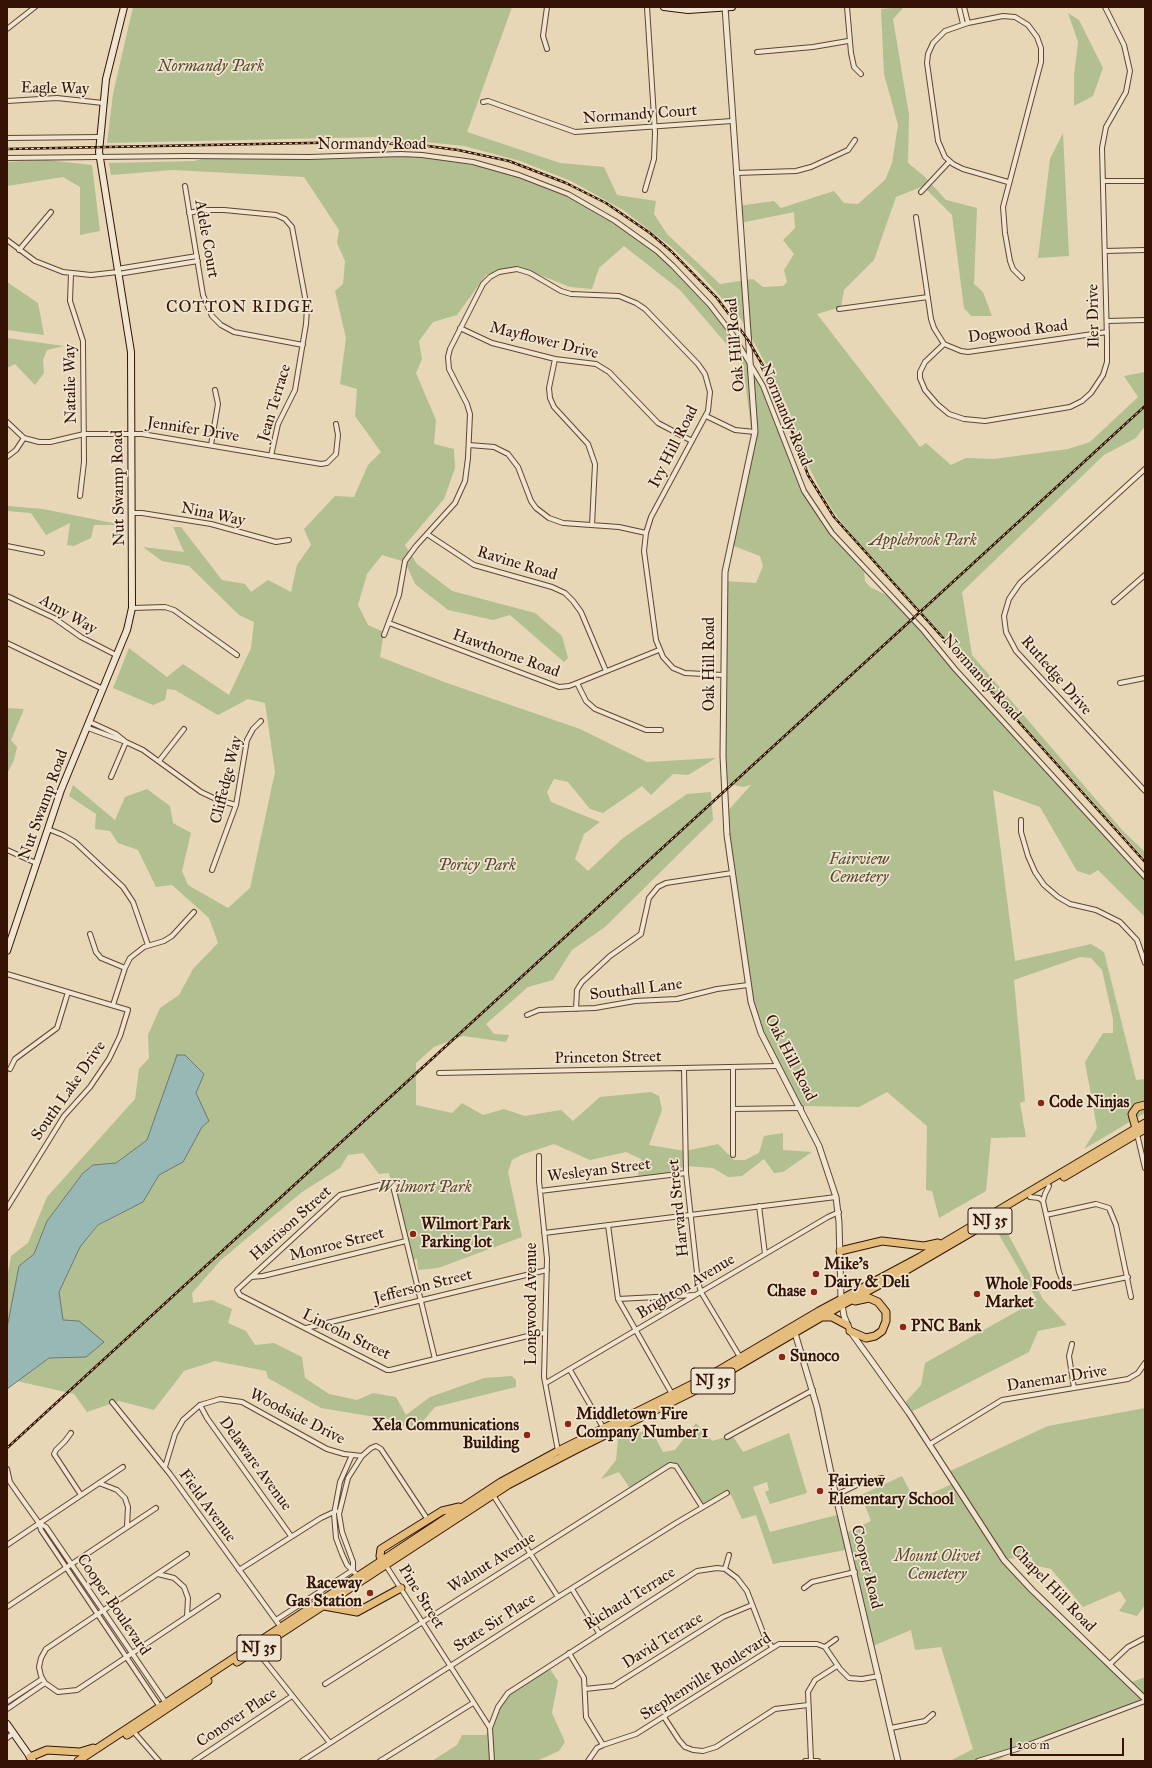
<!DOCTYPE html>
<html>
<head>
<meta charset="utf-8">
<style>
  body { margin:0 }
  #map { position:relative; width:1152px; height:1768px; overflow:hidden; background:#e7d7b6; font-family:"IM FELL Great Primer",serif }
  canvas { display:block }
  .frame { position:absolute; inset:0; border:8px solid #351304; pointer-events:none }
  .scale { position:absolute; left:1010px; top:1738px; width:114px; height:18px; box-sizing:border-box; border:2px solid #351304; border-top:0; padding-left:5px; font-size:12px; line-height:14px; white-space:nowrap; color:#351304; -webkit-text-stroke:3px #efe5d0; paint-order:stroke }
</style>
</head>
<body>
<div id="map">
<canvas width="1152" height="1768"></canvas>
<div class="frame"></div>
<div class="scale">200 m</div>
</div>
<script>
const context = document.querySelector('canvas').getContext('2d');
context.lineJoin = 'round';
function fillPath(path, color) {
  context.fillStyle = color;
  context.fill(path, 'evenodd');
}
function toPath(rows) {
  const path = new Path2D();
  for (const r of rows) {
    path.moveTo(r[0], r[1]);
    for (let i = 2; i < r.length; i += 2) path.lineTo(r[i], r[i + 1]);
  }
  return path;
}
function strokePath(path, color, width, dash) {
  context.strokeStyle = color;
  context.lineWidth = width;
  context.lineCap = dash ? 'butt' : 'round';
  context.setLineDash(dash || []);
  context.stroke(path);
}
function drawText(font, color, halo, rows, align = 'center') {
  context.font = font + ' "IM FELL Great Primer",serif';
  context.lineWidth = 3.5;
  context.setLineDash([]);
  context.textBaseline = 'middle';
  context.strokeStyle = halo;
  context.fillStyle = color;
  for (const [text, x, y, turn = 0] of rows) {
    context.save();
    context.translate(x, y);
    context.rotate((+turn || 0) * Math.PI / 180);
    context.textAlign = isNaN(turn) ? turn : align;
    if (halo) context.strokeText(text, 0, 0);
    context.fillText(text, 0, 0);
    context.restore();
  }
}
fillPath(toPath([
  [133,7,512,7,467,132,560,163,604,167,617,195,656,201,654,214,667,234,720,284,753,279,763,287,783,286,787,282,784,270,794,254,783,240,795,228,794,212,740,223,738,206,774,201,781,208,834,191,844,203,858,204,885,180,892,163,898,125,884,74,881,9,904,7,893,19,909,115,908,163,924,176,946,200,977,208,974,284,983,292,992,316,971,316,964,308,952,215,923,186,896,197,874,260,844,290,841,307,817,314,920,447,926,443,951,465,966,458,994,459,1068,449,1090,442,1138,397,1124,376,1145,372,1145,426,1136,438,1104,455,962,592,972,655,1123,831,1145,852,1145,859,869,555,838,518,823,495,809,467,788,408,772,375,741,319,696,270,670,246,623,210,571,181,520,161,464,146,376,137,107,143,113,94],
  [1068,13,1079,20,1103,68,1093,96,1074,106,1074,75,1078,42],
  [1063,133,1069,256,1038,258,1050,159],
  [395,156,429,158,485,167,507,172,567,196,600,213,648,245,665,260,715,313,736,343,766,398,797,479,808,501,827,531,864,572,865,581,870,587,886,595,901,609,961,678,1145,879,1145,917,1098,870,1090,875,1077,871,1040,807,993,790,1015,961,1091,944,1104,952,1136,1080,1145,1079,1145,1113,1084,1149,1097,1128,1085,1062,1103,1033,1113,1033,1113,1019,1102,970,1091,958,1080,957,1014,980,1025,1101,1020,1103,1026,1137,991,1138,986,1191,939,1218,932,1191,926,1190,927,1126,887,1092,859,1107,800,1106,757,1025,726,813,751,785,743,787,724,783,725,581,756,583,763,566,760,556,731,545,753,445,745,380,741,361,680,290,624,246,599,268,592,289,570,287,520,267,486,275,457,315,433,322,419,341,422,359,416,373,436,420,434,444,454,449,455,468,444,499,405,545,417,564,452,591,535,613,562,636,568,658,564,662,510,615,493,620,448,610,415,584,405,562,382,555,367,574,358,605,368,625,384,632,380,657,447,683,580,729,647,762,716,758,688,775,673,774,651,795,642,786,603,813,590,809,568,782,554,779,547,792,551,802,600,822,584,834,575,859,588,871,623,838,687,794,711,792,713,820,605,927,572,950,553,980,528,987,486,1024,494,1034,509,1035,506,1042,463,1036,434,1047,416,1063,416,1105,452,1113,462,1103,483,1115,504,1109,525,1116,561,1110,573,1121,600,1097,651,1092,659,1096,662,1110,649,1145,685,1151,718,1144,734,1160,745,1160,759,1153,764,1136,783,1133,783,1150,812,1152,783,1172,774,1173,764,1159,742,1176,728,1177,713,1168,686,1166,669,1172,638,1176,641,1159,626,1152,590,1160,554,1144,521,1155,512,1160,508,1172,522,1237,438,1268,418,1270,417,1259,411,1260,389,1173,379,1174,363,1153,348,1155,340,1168,302,1192,221,1260,192,1293,193,1303,212,1300,232,1309,228,1323,246,1331,255,1345,274,1343,302,1357,305,1378,329,1394,357,1400,373,1393,396,1397,406,1415,430,1397,484,1378,512,1376,516,1380,516,1387,435,1407,423,1421,409,1429,393,1420,321,1408,268,1378,266,1371,215,1361,184,1371,154,1410,119,1401,87,1412,74,1394,17,1381,49,1358,85,1357,103,1342,79,1321,63,1320,59,1292,80,1247,99,1225,143,1202,159,1175,183,1162,202,1127,208,1121,196,1093,204,1074,178,1055,147,1140,116,1163,93,1165,83,1173,47,1221,34,1254,19,1266,7,1328,7,1278,11,1256,28,1243,47,1197,135,1099,139,1069,149,1058,148,1035,160,1008,179,995,193,969,218,943,209,918,172,885,156,887,138,850,118,843,110,831,95,829,96,814,69,796,73,785,115,820,125,797,147,789,170,806,173,823,191,833,182,871,188,885,228,908,250,888,275,772,265,703,248,699,218,715,175,690,167,689,165,700,153,705,113,688,129,648,167,677,183,664,229,695,251,648,254,622,239,615,189,566,162,561,143,547,184,552,173,527,181,527,222,580,245,584,251,592,268,580,291,592,297,565,311,545,304,529,335,496,354,497,368,465,381,452,355,416,357,389,340,384,346,338,335,291,343,284,345,261,337,243,339,230,304,177,173,170,111,175,109,163,194,161,202,159,335,159],
  [46,160,92,165,100,231,80,235,80,187,63,177,7,186,7,162],
  [7,282,38,303,44,335,7,330],
  [7,338,64,346,47,350,43,360,44,373,35,385,15,364,7,368],
  [7,506,43,509,123,525,94,525,91,538,74,546,67,545,70,523,46,535,31,513,7,511],
  [7,708,24,709,11,740,17,747,14,760,7,774],
  [995,1228,1008,1234,1043,1299,1067,1325,1038,1331,1029,1352,909,1413,903,1405,921,1385,925,1363,1037,1300],
  [1145,1408,1145,1605,1137,1616,1119,1611,1126,1601,1120,1591,1083,1607,1051,1569,1033,1565,1032,1557,1005,1559,1129,1683,1145,1677,1145,1704,1029,1741,997,1761,950,1761,973,1749,941,1647,915,1650,911,1630,873,1646,850,1549,773,1564,756,1515,742,1519,730,1493,702,1507,676,1466,664,1469,637,1486,629,1487,619,1472,601,1479,616,1460,618,1439,644,1431,652,1432,663,1452,675,1450,696,1423,712,1441,732,1435,743,1452,789,1433,807,1493,770,1504,765,1492,769,1490,767,1482,753,1487,770,1532,841,1514,846,1533,871,1521,861,1495,902,1476,915,1501,954,1483,948,1472,1048,1426],
  [548,1666,558,1681,552,1713,565,1742,559,1751,539,1760,432,1761,457,1745,462,1735,486,1735,506,1696]
]), '#b1bf91');
const water = toPath([
  [177,1055,185,1055,204,1074,196,1093,209,1121,202,1127,183,1162,159,1175,143,1202,98,1225,80,1247,59,1292,63,1320,79,1321,104,1342,86,1357,49,1358,7,1389,7,1328,19,1266,34,1254,47,1221,83,1173,93,1165,116,1163,147,1140,177,1055]
]);
fillPath(water, '#98b8b5');
strokePath(water, '#70766e', 1);
const minor = toPath([
  [547,7,543,36,547,49],
  [847,7,851,53,854,67,861,74],
  [959,7,963,24],
  [964,7,968,23],
  [7,29,35,7],
  [757,52,813,47,848,41],
  [7,101,57,98,103,103],
  [483,102,488,101,575,132,732,121],
  [7,138,99,137],
  [7,158,186,156,309,157,401,154,422,155,473,162,519,175,568,194,615,221,657,251,673,266,710,305,733,335,763,386,804,491,832,533,923,630,955,669,1145,877],
  [736,173,796,171,811,167,848,150,855,140],
  [1103,181,1145,181],
  [1008,182,963,169,953,164,945,157,938,141,927,63,928,54,933,43,945,31,968,23,1003,16,1015,17,1028,25,1037,37,1041,48,1041,62,1003,207,1005,233,1010,261,1013,269,1022,278],
  [185,186,203,295,212,316,221,325,234,332,303,345],
  [645,190,654,159,655,133,647,7],
  [921,192,949,162],
  [189,213,202,210,224,210,276,215,285,219,292,227,307,308,306,324,295,390,278,424,271,456],
  [916,217,931,319,934,328,944,344,961,351,968,352,1107,332],
  [7,240,35,261,63,272,91,275,118,272],
  [19,250,51,212],
  [1105,251,1145,250],
  [117,269,197,256],
  [71,274,70,301,83,341,84,462,80,496],
  [118,274,198,261],
  [839,309,928,297],
  [1107,321,1145,320],
  [460,328,492,343,504,346,555,359,596,364,609,372,658,423,692,441],
  [944,344,925,362,920,372,920,378,925,390,937,404,949,414,964,419,985,421,1070,407,1082,401,1091,393,1103,375,1107,362,1107,340,1102,148,1106,127,1126,92,1130,71,1124,45,1105,7],
  [555,359,549,388,550,398,554,407,588,444,595,464,592,525],
  [706,416,735,430,755,432],
  [7,422,24,438,39,442,50,442,84,434,142,434,321,464,327,463,336,454,338,435,336,424],
  [211,445,218,404,215,390],
  [469,445,494,447,508,454,518,467,531,501,536,508,549,518,563,523,619,527,646,533],
  [7,457,16,450,24,438],
  [1145,469,1020,583,1009,599,1004,616,1006,632,1016,651,1145,791],
  [132,513,142,513,211,524,276,542,289,540],
  [427,534,474,565,552,587,565,593,573,601,581,612,606,671],
  [7,546,42,553],
  [7,596,54,618,81,637,116,655],
  [1114,602,1145,575],
  [132,608,165,607,174,610,237,655],
  [389,623,559,687,569,686,577,683,659,650],
  [384,635,399,595,405,561,416,546,455,503,465,481,468,458,470,414,467,404,449,369,448,357,450,349,483,284,490,277,499,272,517,269,530,273,561,291,571,294,619,296,636,303,645,309,698,364,705,374,710,392,708,411,651,517,646,533,644,551,656,640,663,657,673,668,685,673,723,675],
  [7,643,103,689],
  [577,683,586,701,595,709,646,730,661,730],
  [1120,683,1145,678],
  [90,722,116,734,126,742,143,750,201,792,218,800,236,805],
  [88,728,126,742],
  [159,761,184,729],
  [111,777,126,742],
  [1021,820,1021,832,1028,856,1035,872,1044,885,1058,897,1070,904,1096,910,1120,922,1137,940,1145,963],
  [48,829,63,835,75,842,123,887,133,902,148,945],
  [7,850,36,863],
  [212,870,236,805,247,740,253,729,261,721],
  [90,934,96,952,101,958,125,968],
  [7,974,128,1010,120,1036,109,1059,90,1087,64,1116,7,1208],
  [113,1005,125,968,130,958,144,947,164,941,172,936,194,912],
  [576,1009,577,990,582,982,610,956,641,934,649,898,658,887,666,883,732,873],
  [527,1015,539,1010,595,1008,635,1001,677,999,717,989,748,985],
  [733,1068,733,1155],
  [10,1069,15,1059,57,1028,68,992],
  [684,1069,686,1173,698,1282,701,1292,740,1357],
  [439,1073,778,1066],
  [733,1109,801,1108],
  [1137,1134,1145,1168],
  [539,1156,539,1181,547,1259,544,1377,558,1451],
  [1049,1186,1045,1194,1043,1201,1059,1272,1063,1282,1074,1288,1128,1277],
  [540,1191,686,1173],
  [1030,1197,1039,1198,1043,1201],
  [759,1206,765,1254],
  [1046,1215,1096,1204,1109,1208,1116,1225,1131,1297],
  [608,1225,618,1299,672,1394],
  [544,1233,836,1197],
  [251,1277,263,1276,406,1241],
  [618,1299,695,1295],
  [306,1328,547,1270],
  [1072,1344,1069,1356,1074,1388],
  [435,1359,392,1182,340,1195,237,1290,240,1295,387,1370,390,1370,536,1334,545,1333],
  [570,1370,604,1429],
  [546,1383,828,1217,839,1212],
  [112,1402,170,1474,280,1626],
  [200,1405,207,1418,291,1536],
  [71,1433,65,1441,56,1450,54,1454,81,1495],
  [727,1437,813,1390],
  [930,1444,1002,1400,1128,1379,1138,1373,1145,1363],
  [352,1455,340,1482,334,1514,336,1538,342,1554,347,1565,358,1576],
  [165,1467,175,1434,183,1420,200,1405,220,1399,242,1402,327,1449,344,1454,362,1456],
  [7,1469,10,1482,19,1495,39,1523,46,1527,166,1703],
  [99,1483,117,1490,125,1498,128,1507,127,1526],
  [493,1495,558,1597],
  [836,1495,859,1484,882,1478],
  [39,1523,41,1530,160,1707],
  [7,1545,123,1467],
  [187,1554,46,1649,41,1658,39,1667,41,1676,45,1683,58,1692,77,1690,218,1596],
  [385,1564,490,1728],
  [725,1569,729,1555],
  [239,1570,321,1518,336,1511],
  [353,1570,353,1562,342,1532,339,1514,348,1478,362,1456,371,1448,376,1446,381,1449,428,1520],
  [158,1574,174,1578,184,1587,188,1598,187,1616],
  [804,1588,812,1582,855,1572],
  [572,1589,599,1633],
  [7,1607,156,1508],
  [276,1620,353,1570],
  [825,1647,836,1639],
  [256,1650,330,1743],
  [569,1653,584,1678,586,1717,603,1745],
  [1110,1664,1128,1647,1145,1638],
  [325,1684,670,1465,676,1466,702,1507],
  [585,1689,613,1686,723,1617,752,1605],
  [7,1702,42,1679],
  [7,1709,45,1683],
  [664,1717,679,1740,685,1747,693,1750,703,1751,716,1747,775,1709,808,1705],
  [891,1728,925,1721,933,1714],
  [133,1731,159,1761],
  [7,1738,14,1733],
  [811,1760,808,1692,815,1680,837,1666],
  [194,1761,292,1696],
  [302,1761,558,1597,676,1523,727,1493],
  [380,1761,473,1703],
  [492,1761,490,1728,498,1707,508,1693,697,1571,717,1568,725,1569,737,1578,747,1591,764,1635,772,1647],
  [588,1761,597,1748,603,1745,636,1734,779,1644,817,1644,825,1647,840,1669,849,1678,862,1679,879,1676],
  [805,1761,818,1761],
  [978,1761,1017,1749,1145,1701]
]);
const tertiary = toPath([
  [725,7,755,432,725,572,723,756,727,835,751,1002,761,1033,819,1146,836,1197,839,1222,841,1299,844,1316,850,1331,909,1413,1004,1560,1032,1590,1145,1699],
  [795,1333,817,1407,837,1501,898,1761]
]);
const secondary = toPath([
  [664,7,688,10,732,7],
  [7,951,61,790,127,630,132,608,131,352,99,152,106,79,124,7],
  [7,1724,33,1761]
]);
const trunk = toPath([
  [1137,1132,1132,1114,1137,1107,1145,1105],
  [1064,1177,1145,1129],
  [840,1251,882,1241,924,1246,938,1243],
  [822,1317,832,1317,847,1325],
  [850,1331,866,1338,875,1336,882,1331,886,1321,886,1312,878,1302,869,1298,855,1301],
  [382,1561,380,1556,381,1549,442,1511,459,1507],
  [324,1606,357,1612,401,1588],
  [237,1662,508,1485,579,1448,702,1387,842,1305,905,1271,982,1226],
  [127,1735,208,1681],
  [30,1757,47,1750,80,1752,93,1748],
  [78,1761,501,1482,558,1451,709,1376,819,1311,920,1257,1145,1123]
]);
strokePath(minor, '#624430', 6);
strokePath(tertiary, '#624430', 7);
strokePath(secondary, '#351304', 8);
strokePath(trunk, '#351304', 9);
strokePath(minor, '#efe5d0', 4);
strokePath(tertiary, '#efe5d0', 5);
strokePath(secondary, '#efe5d0', 6);
strokePath(trunk, '#e4bc7b', 7);
const rail = toPath([
  [7,149,358,142,420,145,458,150,509,161,566,183,606,203,650,233,671,251,717,298,748,340,773,383,787,417,808,475,834,517,1145,862],
  [7,1448,1145,406]
]);
strokePath(rail, '#351304', 2.5);
strokePath(rail, '#efe5d0', 1, [3]);
for (const [x, y, r, color] of [
  [1041,1103,4,"#8f2418"],
  [413,1234,4,"#8f2418"],
  [816,1274,4,"#8f2418"],
  [814,1292,4,"#8f2418"],
  [977,1294,4,"#8f2418"],
  [903,1327,4,"#8f2418"],
  [782,1357,4,"#8f2418"],
  [568,1424,4,"#8f2418"],
  [527,1435,4,"#8f2418"],
  [820,1491,4,"#8f2418"],
  [370,1593,4,"#8f2418"]
]) {
  const dot = new Path2D();
  dot.arc(x, y, r, 0, 2 * Math.PI);
  context.fillStyle = color;
  context.fill(dot);
  strokePath(dot, '#efe5d0', 1.5);
}
for (const [x, y, w] of [
  [990,1221,44],
  [713,1381,44],
  [259,1648,44]
]) {
  const box = new Path2D();
  box.roundRect(x - w / 2, y - 13, w, 26, 3);
  context.fillStyle = '#efe5d0';
  context.fill(box);
  strokePath(box, '#351304', 1);
}
drawText('bold 15px', '#351304', null, [
  ["NJ 35",990,1221],
  ["NJ 35",713,1381],
  ["NJ 35",259,1648]
]);
drawText('italic 16px', '#5a472e', '#efe5d0', [
  ["Normandy Park",211,67],
  ["Applebrook Park",923,541],
  ["Fairview",859,860],
  ["Cemetery",859,878],
  ["Poricy Park",477,866],
  ["Wilmort Park",425,1188],
  ["Mount Olivet",937,1557],
  ["Cemetery",937,1575]
]);
drawText('16px', '#351304', '#efe5d0', [
  ["Eagle Way",55,89,1],
  ["Normandy Court",640,115,-4],
  ["Normandy Road",372,145],
  ["Adele Court",206,239,80],
  ["Iler Drive",1094,316,-91],
  ["Dogwood Road",1018,332,-7],
  ["Mayflower Drive",544,341,14],
  ["Oak Hill Road",736,345,-95],
  ["Natalie Way",71,384,-91],
  ["Jean Terrace",275,403,-73],
  ["Normandy Road",785,415,67],
  ["Jennifer Drive",193,430,9],
  ["Ivy Hill Road",674,447,-63],
  ["Nut Swamp Road",119,488,-91],
  ["Nina Way",213,515,12],
  ["Ravine Road",517,564,17],
  ["Amy Way",68,615,30],
  ["Hawthorne Road",506,654,20],
  ["Oak Hill Road",710,664,-90],
  ["Rutledge Drive",1056,676,49],
  ["Normandy Road",981,678,48],
  ["Cliffedge Way",227,780,-76],
  ["Nut Swamp Road",44,805,-70],
  ["Southall Lane",636,990,-7],
  ["Princeton Street",608,1058,-1],
  ["Oak Hill Road",790,1058,63],
  ["South Lake Drive",69,1091,-55],
  ["Wesleyan Street",599,1171,-7],
  ["Harvard Street",679,1208,-96],
  ["Harrison Street",291,1224,-42],
  ["Monroe Street",337,1245,-14],
  ["Jefferson Street",423,1287,-14],
  ["Brighton Avenue",686,1287,-31],
  ["Longwood Avenue",532,1304,-90],
  ["Lincoln Street",346,1335,26],
  ["Danemar Drive",1057,1379,-9],
  ["Woodside Drive",297,1417,27],
  ["Delaware Avenue",255,1464,54],
  ["Field Avenue",207,1506,54],
  ["Walnut Avenue",492,1563,-32],
  ["Cooper Road",866,1567,76],
  ["Chapel Hill Road",1053,1589,46],
  ["Pine Street",421,1597,58],
  ["Richard Terrace",630,1599,-32],
  ["Cooper Boulevard",113,1605,56],
  ["State Sir Place",495,1623,-33],
  ["David Terrace",663,1641,-32],
  ["Stephenville Boulevard",706,1677,-32],
  ["Conover Place",237,1718,-34]
]);
drawText('bold 16px', '#351304', '#efe5d0', [
  ["Code Ninjas",1049,1103],
  ["Wilmort Park",421,1225],
  ["Parking lot",421,1243],
  ["Mike's",824,1265],
  ["Dairy & Deli",824,1283],
  ["Whole Foods",985,1285],
  ["Market",985,1303],
  ["Chase",806,1292,"right"],
  ["PNC Bank",911,1327],
  ["Sunoco",790,1357],
  ["Middletown Fire",576,1415],
  ["Company Number 1",576,1433],
  ["Xela Communications",519,1426,"right"],
  ["Building",519,1444,"right"],
  ["Fairview",828,1482],
  ["Elementary School",828,1500],
  ["Raceway",362,1584,"right"],
  ["Gas Station",362,1602,"right"]
], 'left');
context.letterSpacing = '1px';
drawText('17px', '#351304', '#efe5d0', [
  ["COTTON RIDGE",240,308]
]);
context.letterSpacing = '0px';
</script>
</body>
</html>
